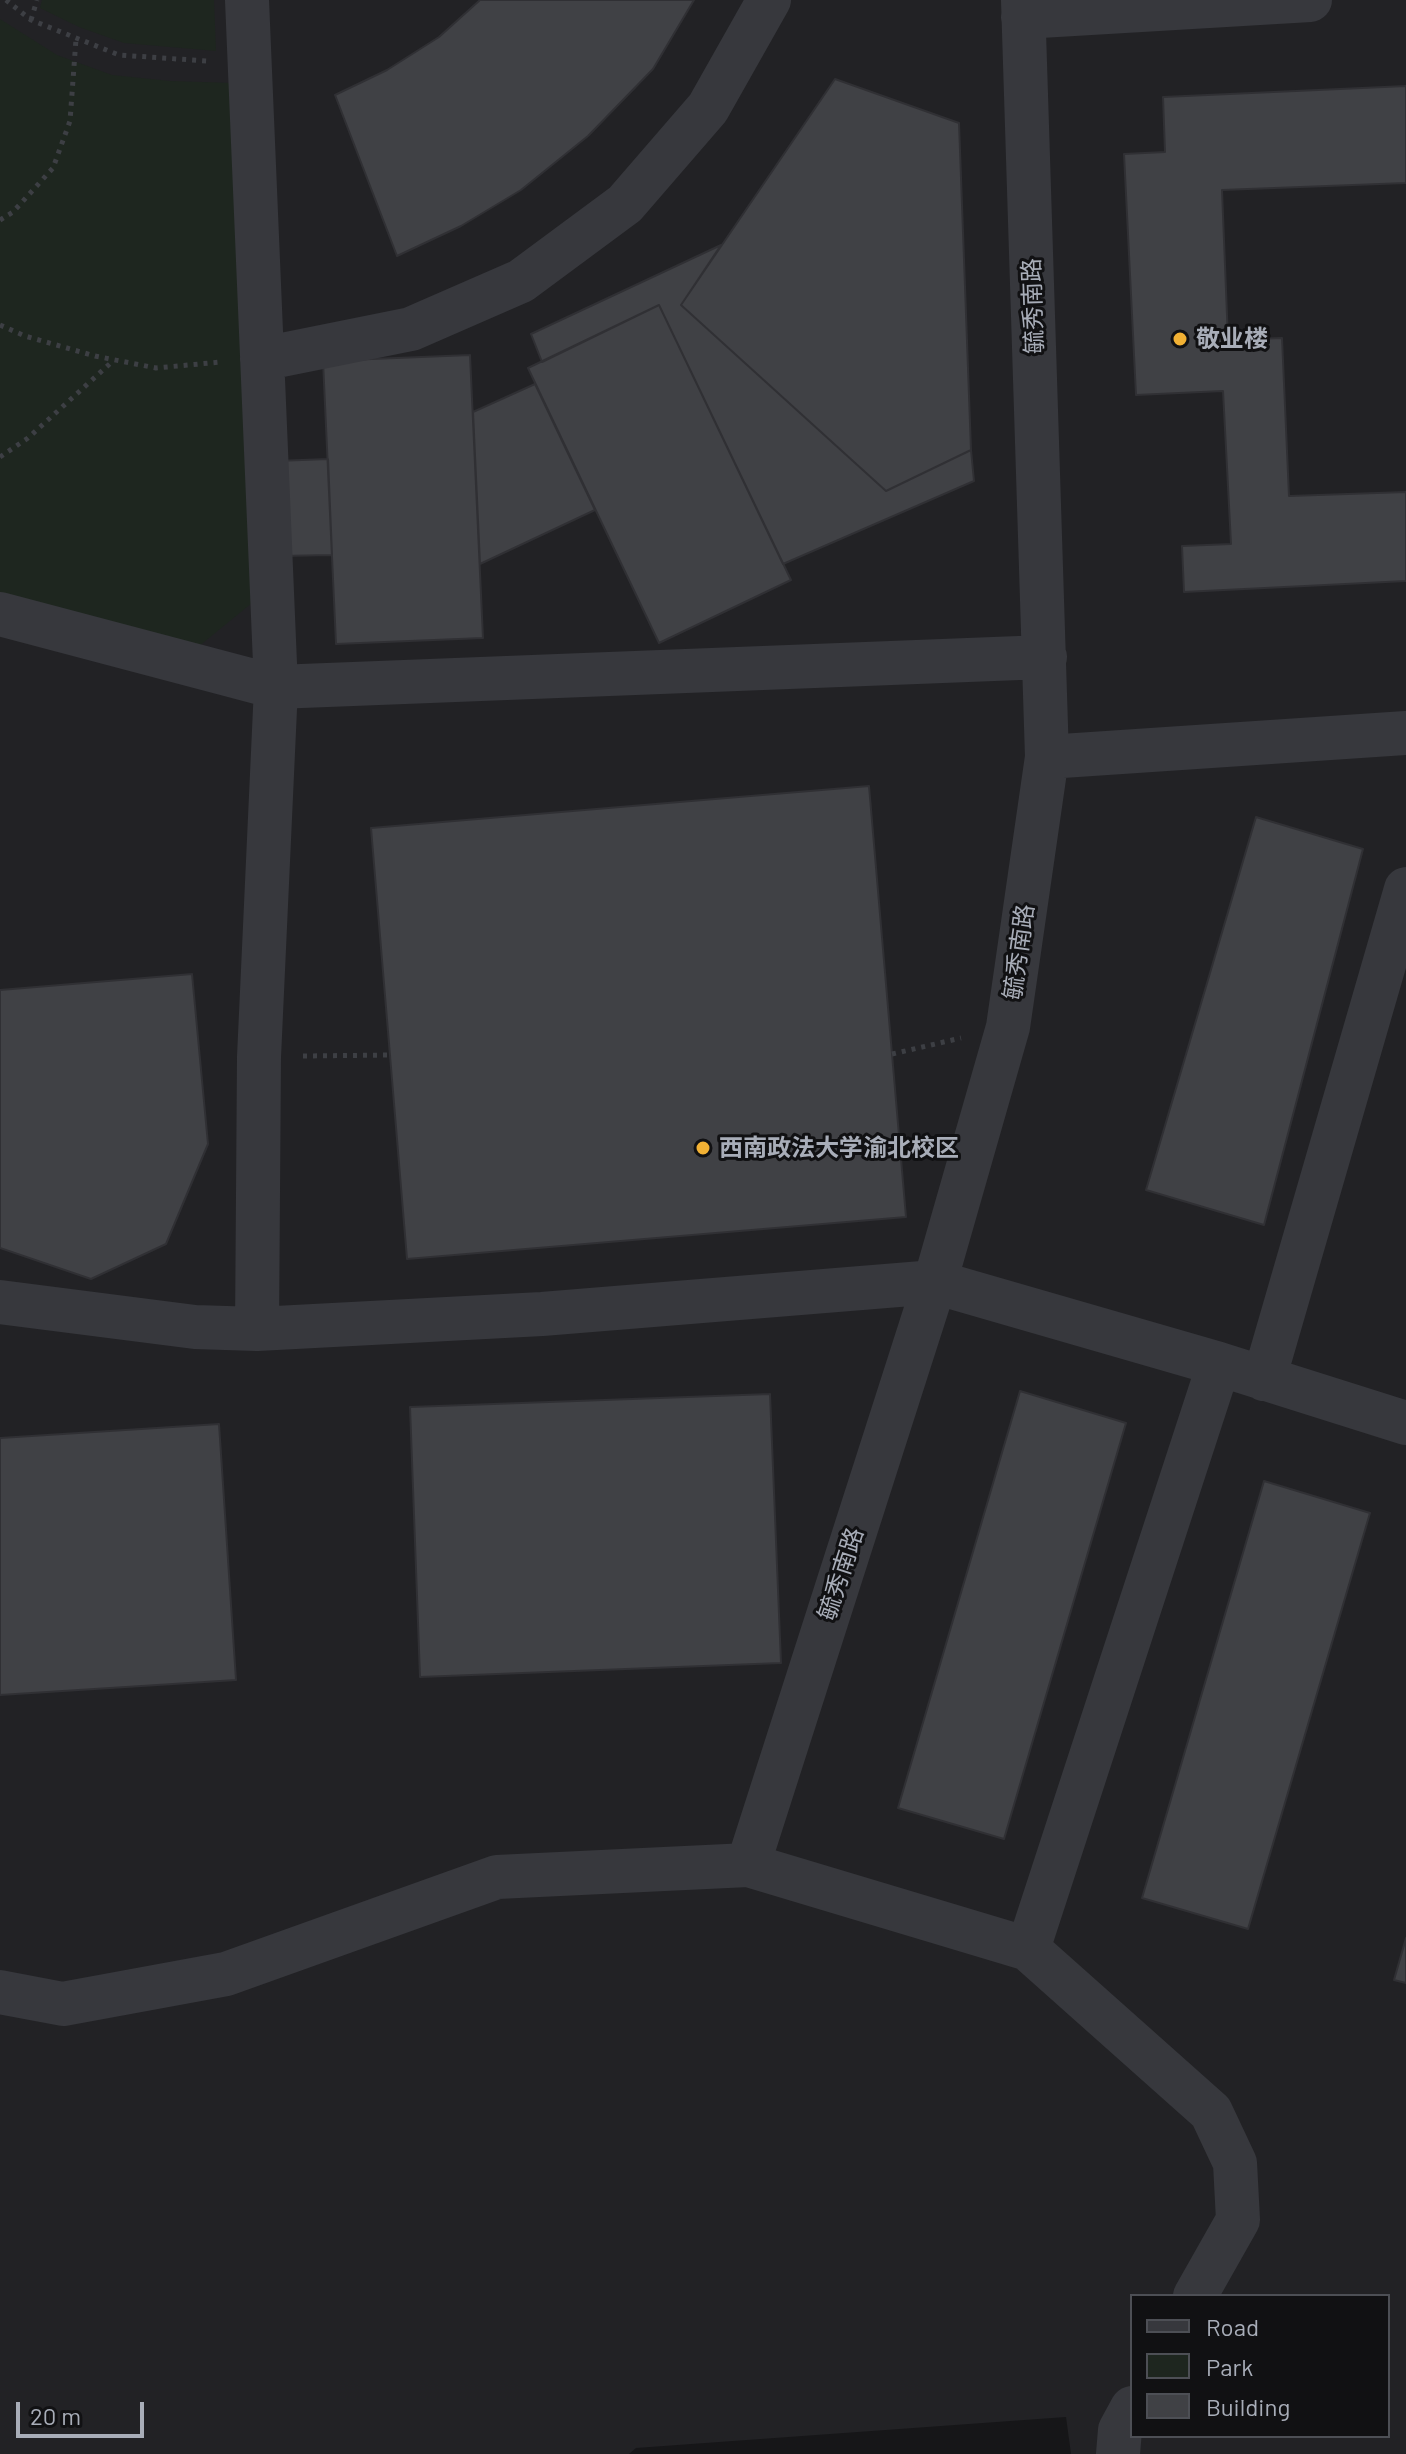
<!DOCTYPE html>
<html>
<head>
<meta charset="utf-8">
<style>
  body { margin:0 }
  #map { position:relative; width:1406px; height:2454px; overflow:hidden; background:#161618; font-family:Barlow,sans-serif }
  canvas { display:block }
  .legend { position:absolute; left:1130px; top:2294px; width:260px; height:144px; box-sizing:border-box; background:#111113; border:2px solid #4d4f55; margin:0; padding:10px 14px; list-style:none; font-size:24px; color:#a8adb8 }
  .legend li { display:flex; align-items:center; gap:16px; height:40px }
  .legend b { width:40px; border:2px solid #4d4f55 }
  .scale { position:absolute; left:16px; top:2402px; width:128px; height:36px; box-sizing:border-box; border:4px solid #a8adb8; border-top:0; padding-left:10px; font-size:24px; line-height:28px; white-space:nowrap; color:#a8adb8; -webkit-text-stroke:6px #111113; paint-order:stroke }
</style>
</head>
<body>
<div id="map">
<canvas width="1406" height="2454"></canvas>
<ul class="legend">
<li><b style="height:10px;background:#37383d"></b>Road</li>
<li><b style="height:22px;background:#1e261f"></b>Park</li>
<li><b style="height:22px;background:#404145"></b>Building</li>
</ul>
<div class="scale">20 m</div>
</div>
<script>
const context = document.querySelector('canvas').getContext('2d');
context.lineJoin = 'round';
function fillPath(path, color) {
  context.fillStyle = color;
  context.fill(path, 'evenodd');
}
function toPath(rows) {
  const path = new Path2D();
  for (const r of rows) {
    path.moveTo(r[0], r[1]);
    for (let i = 2; i < r.length; i += 2) path.lineTo(r[i], r[i + 1]);
  }
  return path;
}
function strokePath(path, color, width, dash) {
  context.strokeStyle = color;
  context.lineWidth = width;
  context.lineCap = dash ? 'butt' : 'round';
  context.setLineDash(dash || []);
  context.stroke(path);
}
function drawText(font, color, halo, rows, align = 'center') {
  context.font = font + ' Barlow,"Noto Sans SC",sans-serif';
  context.lineWidth = 6;
  context.setLineDash([]);
  context.textBaseline = 'middle';
  context.strokeStyle = halo;
  context.fillStyle = color;
  for (const [text, x, y, turn = 0] of rows) {
    context.save();
    context.translate(x, y);
    context.rotate((+turn || 0) * Math.PI / 180);
    context.textAlign = isNaN(turn) ? turn : align;
    if (halo) context.strokeText(text, 0, 0);
    context.fillText(text, 0, 0);
    context.restore();
  }
}
fillPath(toPath([
  [0,0,1406,0,1406,2454,1071,2454,1066,2417,636,2448,629,2454,0,2454],
  [1132,2296,1388,2296,1388,2436,1132,2436]
]), '#222225');
fillPath(toPath([
  [42,0,214,0,216,51,124,43,79,27,40,8],
  [0,19,57,55,112,75,170,81,234,83,252,603,198,647,0,599]
]), '#1e261f');
const building = toPath([
  [480,0,694,0,653,69,588,136,521,190,461,226,397,256,335,95,387,70,439,37,480,0],
  [835,79,959,123,971,450,886,491,681,305,835,79],
  [1406,86,1406,183,1222,190,1228,340,1282,338,1289,496,1406,492,1406,581,1184,592,1182,546,1231,544,1223,391,1136,395,1124,154,1165,152,1163,97,1406,86],
  [721,245,681,305,886,491,971,450,974,481,783,564,659,305,542,362,531,334,721,245],
  [659,305,791,580,659,643,528,368,659,305],
  [470,355,483,638,336,644,323,361,470,355],
  [535,384,595,510,480,564,473,412,535,384],
  [328,459,332,555,281,556,276,461,328,459],
  [869,786,906,1217,407,1259,371,828,869,786],
  [1256,817,1363,849,1264,1225,1146,1190,1256,817],
  [192,974,208,1144,166,1244,91,1279,0,1248,0,990,192,974],
  [1020,1391,1126,1423,1004,1839,898,1808,1020,1391],
  [770,1394,781,1663,420,1677,410,1407,770,1394],
  [219,1424,236,1680,0,1695,0,1438,219,1424],
  [1264,1481,1370,1513,1248,1929,1142,1898,1264,1481],
  [1406,1938,1406,1983,1394,1980,1406,1938]
]);
fillPath(building, '#404145');
strokePath(building, '#303034', 2);
strokePath(toPath([
  [6,0,31,20,119,55,207,61],
  [31,20,37,0],
  [0,220,13,212,53,168,70,121,76,39],
  [0,325,25,336,95,356,156,368,221,362],
  [0,457,28,438,114,360],
  [892,1054,961,1038],
  [303,1056,390,1055]
]), '#3d3f44', 5, [4, 6]);
strokePath(toPath([
  [247,0,276,687,259,1057,257,1329],
  [1023,17,1310,0],
  [262,359,411,329,521,281,625,204,708,108,769,0],
  [0,614,276,687,1045,657],
  [1047,757,1406,733],
  [0,1302,195,1327,257,1329,542,1314,935,1282,1219,1364,1406,1423],
  [1264,1379,1406,889],
  [748,1865,935,1282,1008,1027,1047,757,1023,0],
  [1028,1949,1219,1364],
  [0,1992,63,2004,226,1974,497,1877,748,1865,1028,1949,1211,2112,1235,2163,1238,2220,1195,2296],
  [1118,2454,1120,2430,1132,2408]
]), '#37383d', 44);
for (const [x, y, r, color] of [
  [1180,339,8,"#f2b134"],
  [703,1148,8,"#f2b134"]
]) {
  const dot = new Path2D();
  dot.arc(x, y, r, 0, 2 * Math.PI);
  context.fillStyle = color;
  context.fill(dot);
  strokePath(dot, '#111113', 3);
}
drawText('24px', '#a8adb8', '#111113', [
  ["毓秀南路",1033,306,-92],
  ["毓秀南路",1019,952,-82],
  ["毓秀南路",841,1574,-72]
]);
drawText('bold 24px', '#a8adb8', '#111113', [
  ["敬业楼",1196,339],
  ["西南政法大学渝北校区",719,1148]
], 'left');
</script>
</body>
</html>
